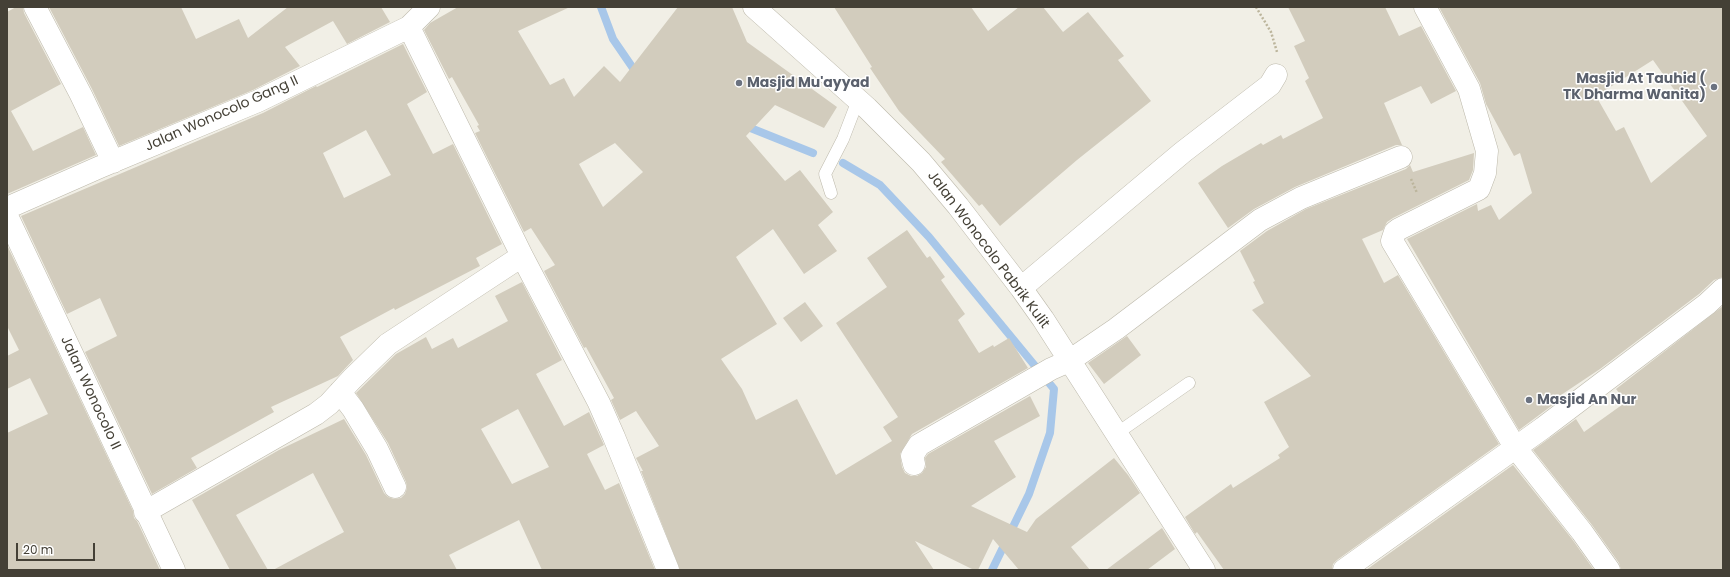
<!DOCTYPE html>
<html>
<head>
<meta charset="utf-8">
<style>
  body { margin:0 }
  #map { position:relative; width:1730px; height:577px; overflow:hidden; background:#f1efe6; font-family:Poppins,sans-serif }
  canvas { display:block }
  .frame { position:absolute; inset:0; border:8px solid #444036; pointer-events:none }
  .scale { position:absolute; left:16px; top:543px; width:79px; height:18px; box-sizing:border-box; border:2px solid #444036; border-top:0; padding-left:5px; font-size:12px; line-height:14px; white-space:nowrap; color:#444036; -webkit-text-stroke:3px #fff; paint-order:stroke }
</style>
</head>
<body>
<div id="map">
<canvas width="1730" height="577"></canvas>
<div class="frame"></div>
<div class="scale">20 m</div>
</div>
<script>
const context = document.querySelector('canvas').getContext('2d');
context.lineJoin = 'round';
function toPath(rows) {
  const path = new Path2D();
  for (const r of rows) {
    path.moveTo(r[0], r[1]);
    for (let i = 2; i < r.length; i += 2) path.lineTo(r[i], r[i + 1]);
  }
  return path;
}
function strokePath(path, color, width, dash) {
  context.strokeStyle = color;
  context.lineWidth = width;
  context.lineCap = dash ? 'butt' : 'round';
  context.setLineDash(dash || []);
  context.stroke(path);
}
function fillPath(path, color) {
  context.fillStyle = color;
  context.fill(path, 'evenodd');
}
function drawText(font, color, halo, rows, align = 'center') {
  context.font = font + ' Poppins,sans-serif';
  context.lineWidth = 3;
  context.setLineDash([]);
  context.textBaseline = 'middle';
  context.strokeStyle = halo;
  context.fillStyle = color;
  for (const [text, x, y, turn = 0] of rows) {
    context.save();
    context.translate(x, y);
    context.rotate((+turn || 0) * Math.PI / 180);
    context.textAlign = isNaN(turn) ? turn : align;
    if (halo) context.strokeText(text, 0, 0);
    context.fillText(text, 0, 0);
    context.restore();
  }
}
strokePath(toPath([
  [601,7,613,39,637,74],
  [743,125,813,153],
  [843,163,880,185,929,237,1054,389,1050,433,1029,494,992,570]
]), '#a8c7e9', 8);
fillPath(toPath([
  [16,7,23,7,24,13,61,84,11,111,33,151,83,127,96,155,7,194,7,12],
  [49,7,181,7,196,39,239,19,248,38,288,7,381,7,390,22,347,44,333,21,285,47,300,66,253,90,119,146,92,89],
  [458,7,570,7,518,31,550,85,564,78,574,97,604,66,620,82,678,7,732,7,747,42,837,107,824,128,775,105,746,136,785,181,800,170,833,212,818,225,837,251,804,274,773,229,736,257,777,324,721,359,742,389,756,420,797,399,836,475,892,441,883,427,898,417,836,323,887,287,867,258,907,230,927,258,930,256,945,277,941,280,965,314,958,320,979,353,993,345,994,347,1009,338,1028,368,912,434,900,454,902,467,905,473,911,476,917,476,922,473,926,467,925,458,928,454,1030,396,1040,416,994,441,1016,477,971,506,1027,532,1036,519,1114,458,1128,475,1140,493,1071,547,1090,570,1019,570,993,539,978,570,974,570,915,541,934,570,680,570,641,471,643,471,636,458,659,446,636,411,620,420,611,400,614,398,586,347,584,348,544,271,555,265,531,228,524,232,475,133,480,131,477,126,479,125,452,77,449,79,424,30,430,23],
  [615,143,643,172,603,207,579,164],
  [834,7,971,7,988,31,1019,7,1043,7,1063,32,1088,12,1124,56,1118,60,1151,101,1077,160,1000,226,982,204,979,206,941,162,945,159,899,111,870,68,872,67],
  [1288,7,1385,7,1399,36,1421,26,1456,91,1431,104,1421,86,1384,103,1402,145,1396,145,1295,187,1254,209,1228,228,1198,183,1222,166,1261,143,1263,145,1281,135,1283,139,1323,118,1305,81,1309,78,1294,46,1305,41],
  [1439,7,1723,7,1723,277,1714,280,1699,294,1600,369,1561,395,1562,398,1519,430,1407,239,1477,204,1478,211,1491,205,1499,220,1532,193,1520,153,1514,156,1486,104,1480,83],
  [1653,60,1707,136,1651,183,1624,127,1616,131,1596,96],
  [403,44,427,92,407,104,433,154,453,144,502,244,476,258,480,266,395,310,394,308,340,337,353,360,338,376,271,407,274,412,191,458,197,468,152,494,85,352,117,336,100,298,67,314,21,216,263,113,316,86,317,87],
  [366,130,391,175,344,198,323,153],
  [1474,153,1473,170,1469,180,1393,218,1387,222,1383,230,1362,239,1384,283,1398,275,1499,444,1337,560,1333,564,1332,570,1224,570,1197,532,1195,534,1185,517,1231,484,1233,488,1280,458,1278,455,1289,447,1264,402,1311,376,1252,310,1264,303,1253,282,1255,281,1240,251,1267,231,1306,209,1406,169,1410,165,1413,172],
  [7,245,133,511,134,518,137,521,160,570,7,570,7,433,48,414,30,378,7,389,7,356,19,350,7,326],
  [522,282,562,360,536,374,564,426,589,412,604,445,587,454,605,490,619,483,655,570,542,570,519,520,449,555,457,570,273,570,344,532,313,473,236,515,268,570,230,570,192,500,279,450,344,419,366,455,384,493,388,497,394,499,401,498,405,494,407,488,406,482,388,443,356,393,396,354,426,337,432,349,453,338,458,348,508,321,495,296],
  [518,409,549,467,512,484,481,429],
  [805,302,823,326,801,342,783,318],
  [1723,306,1723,570,1621,570,1619,563,1592,525,1533,450,1576,419,1584,432,1626,402,1616,389],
  [1127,336,1141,355,1104,384,1088,363],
  [1513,465,1572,539,1594,570,1366,570],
  [1162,528,1175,549,1147,570,1106,570]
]), '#d2ccbd');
const lane = toPath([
  [831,193,825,174,843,139,858,100],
  [1116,434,1189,383]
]);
const street = toPath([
  [35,7,81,95,113,162],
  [754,7,867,108,921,162,958,206,1021,288,1043,319,1204,570],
  [1425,7,1469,89,1487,151,1485,173,1479,189,1399,229,1395,232,1392,241,1515,447,1582,532,1609,570],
  [409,27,522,256,599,403,614,437,668,570],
  [7,208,100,167,258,101,409,27,429,7],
  [7,216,174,570],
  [1021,288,1183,152,1270,85,1276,75],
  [340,392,353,409,377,449,395,487],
  [914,464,912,456,919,445,1051,369,1069,361,1116,329,1260,220,1301,198,1401,157],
  [145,512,316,414,329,404,352,379,388,344,522,256],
  [1344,570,1543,428,1707,304,1723,289]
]);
strokePath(lane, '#bcb8aa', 13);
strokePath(street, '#bcb8aa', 23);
strokePath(toPath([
  [1256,7,1271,32,1277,52],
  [1411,179,1417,193]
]), '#bcb59c', 2.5, [2, 2]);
strokePath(lane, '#fff', 12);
strokePath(street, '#fff', 22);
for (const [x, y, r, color] of [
  [739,83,4,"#6b7280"],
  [1714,87,4,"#6b7280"],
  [1529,400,4,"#6b7280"]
]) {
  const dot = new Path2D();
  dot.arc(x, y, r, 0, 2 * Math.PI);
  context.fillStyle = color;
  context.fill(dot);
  strokePath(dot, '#fff', 1.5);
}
drawText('bold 14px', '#5b616d', '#fff', [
  ["Masjid At Tauhid (",1706,79,"right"],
  ["TK Dharma Wanita)",1706,95,"right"],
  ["Masjid Mu'ayyad",747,83],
  ["Masjid An Nur",1537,400]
], 'left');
drawText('14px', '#444036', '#fff', [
  ["Jalan Wonocolo Gang II",222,114,-24],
  ["Jalan Wonocolo Pabrik Kulit",988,250,53],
  ["Jalan Wonocolo II",90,393,65]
]);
</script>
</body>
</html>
